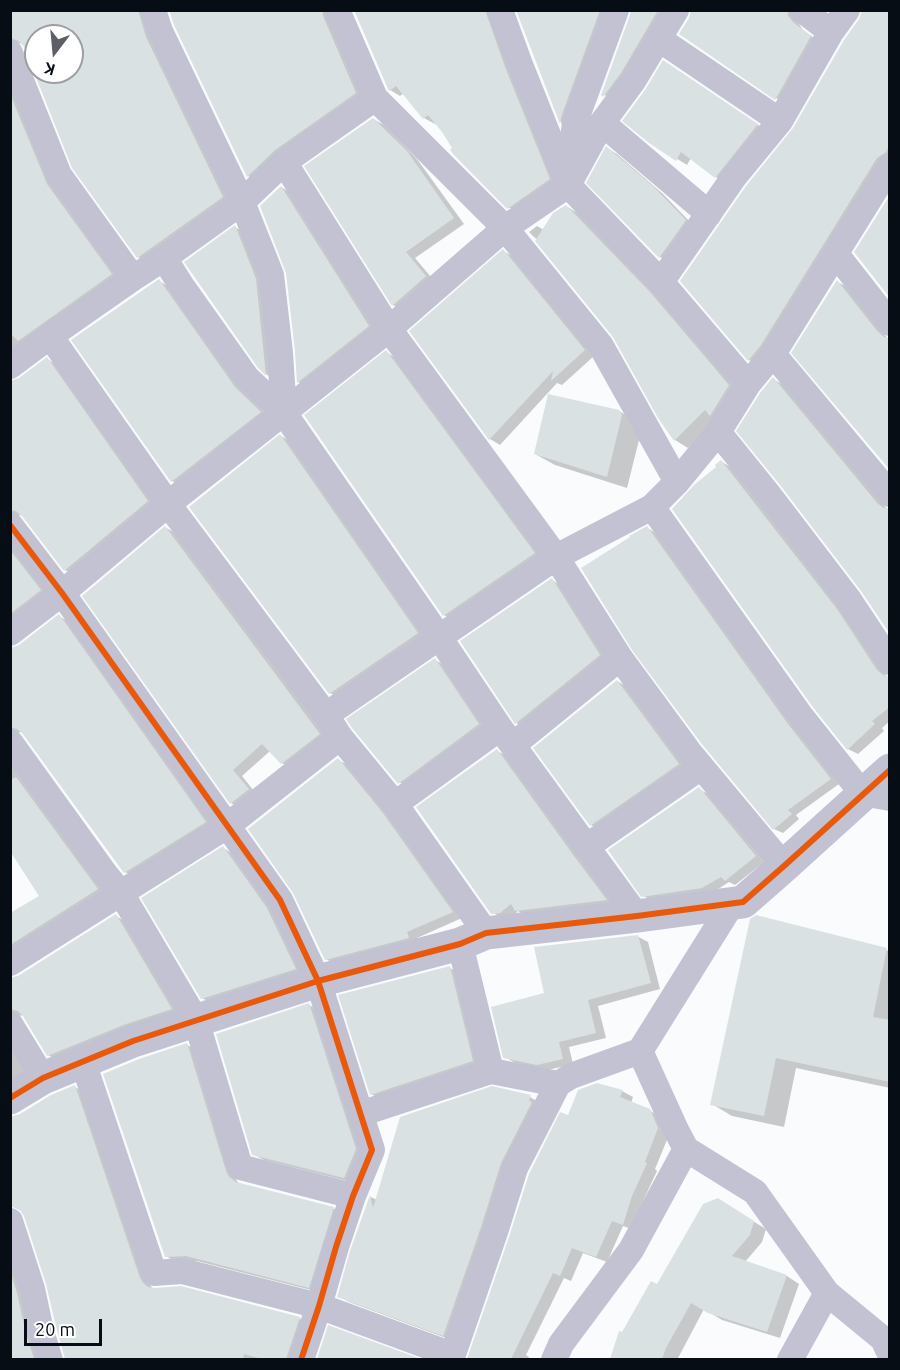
<!DOCTYPE html>
<html>
<head>
<meta charset="utf-8">
<style>
  body { margin:0 }
  #map { position:relative; width:900px; height:1370px; overflow:hidden; background:#f9fbfd; font-family:Ubuntu,sans-serif }
  canvas { display:block }
  .frame { position:absolute; inset:0; border:12px solid #070d14; pointer-events:none }
  .north { position:absolute; left:24px; top:24px; width:60px; height:60px; box-sizing:border-box; background:#fff; border:2px solid #9c9ea1; border-radius:50%; rotate:196deg; font-size:16px; font-weight:700; line-height:24px; text-align:center; color:#070d14 }
  .north::after { content:''; display:block; margin:auto; width:21px; height:27px; background:#5c6066; clip-path:polygon(50% 0,100% 100%,50% 72%,0 100%) }
  .scale { position:absolute; left:24px; top:1319px; width:78px; height:27px; box-sizing:border-box; border:3px solid #070d14; border-top:0; padding-left:8px; font-size:18px; line-height:21px; white-space:nowrap; color:#070d14; -webkit-text-stroke:4px #fff; paint-order:stroke }
</style>
</head>
<body>
<div id="map">
<canvas width="900" height="1370"></canvas>
<div class="frame"></div>
<div class="north">K</div>
<div class="scale">20 m</div>
</div>
<script>
const context = document.querySelector('canvas').getContext('2d');
context.lineJoin = 'round';
function fillPath(path, color) {
  context.fillStyle = color;
  context.fill(path, 'evenodd');
}
function toPath(rows) {
  const path = new Path2D();
  for (const r of rows) {
    path.moveTo(r[0], r[1]);
    for (let i = 2; i < r.length; i += 2) path.lineTo(r[i], r[i + 1]);
  }
  return path;
}
function strokePath(path, color, width, dash) {
  context.strokeStyle = color;
  context.lineWidth = width;
  context.lineCap = dash ? 'butt' : 'round';
  context.setLineDash(dash || []);
  context.stroke(path);
}
fillPath(toPath([
  [10,10,150,10,233,203,148,263,138,257,74,167,23,43,16,44,10,48],
  [36,36,72,36,72,72,36,72],
  [171,10,334,10,366,99,258,182,248,176],
  [355,10,497,10,559,185,518,213,508,207,454,149,436,122,435,124,424,118,404,93,400,96,390,90],
  [518,10,612,10,570,128,561,123],
  [632,10,672,10,614,101,603,94],
  [692,10,799,10,797,14,799,24,803,30,821,43,786,104,776,98,690,18],
  [890,10,890,162,759,365,749,360,794,129,861,19],
  [674,68,767,131,726,183,716,177,691,158,687,165,650,142],
  [10,76,121,281,10,361],
  [373,119,384,125,417,159,464,224,415,258,436,283,404,311,393,305,306,166],
  [607,148,617,154,663,194,695,227,670,263,660,257,588,182],
  [281,187,291,193,379,332,308,387,298,382],
  [566,206,579,214,663,301,742,394,688,448,675,440,659,417,614,336,538,240,534,237,529,232,537,226,544,230],
  [235,227,245,233,266,285,276,379,267,375,260,367],
  [503,251,514,257,594,356,562,385,557,383,500,445,490,439,411,331],
  [159,281,171,288,247,395,271,419,184,488,172,481,73,340],
  [837,282,848,287,888,339,890,468],
  [386,352,397,359,545,560,455,622,444,615,306,416],
  [47,359,57,365,157,508,76,576,65,570,24,516,20,515,10,520,10,382,20,379],
  [773,379,784,385,888,510,890,631],
  [619,411,639,423,642,428,627,488,555,465,535,454],
  [281,436,291,442,427,639,341,699,330,693,191,507],
  [722,462,732,468,847,616,888,678,890,678,890,721,882,728,884,731,858,754,848,749,718,467],
  [166,528,176,533,329,740,292,769,282,763,270,751,242,776,258,796,242,809,231,803,84,596],
  [647,528,656,533,839,784,796,815,799,819,783,833,774,829],
  [10,544,50,597,10,628],
  [552,580,562,586,610,661,527,728,516,723],
  [59,616,69,622,215,828,136,878,125,872,24,733,20,732,10,737,10,649,20,646],
  [435,660,446,666,489,731,409,788,399,782],
  [617,681,626,686,687,769,600,830,591,825],
  [497,751,507,756,615,906,526,916,518,911,511,917,502,918,492,912],
  [338,760,348,765,393,820,462,918,417,938,418,943,336,965,326,959],
  [10,762,108,896,10,958,10,915,41,896,10,848],
  [699,789,708,794,764,862,735,885,729,882,712,893,652,901,642,895],
  [223,848,234,854,277,915,305,974,213,1004,202,998],
  [116,916,126,922,181,1014,59,1061,48,1055,24,1015,12,1017,10,1019,10,979,19,977],
  [756,917,890,951,890,1088,796,1068,784,1127,732,1116,712,1104],
  [637,936,648,942,660,989,598,1006,606,1038,569,1047,573,1064,548,1070,515,1063,505,1057],
  [450,968,460,974,483,1067,382,1100,371,1094],
  [309,1005,320,1011,366,1156,355,1183,264,1160,253,1154],
  [10,1044,30,1076,10,1088],
  [187,1045,197,1050,235,1178,239,1184,333,1208,343,1214,319,1292,197,1261,176,1262,166,1256],
  [75,1087,85,1093,150,1285,153,1289,299,1318,310,1324,298,1360,66,1360,48,1284,23,1212,11,1205,20,1116],
  [622,1091,633,1097,631,1103,649,1110,660,1117,669,1135,655,1169,657,1171,642,1203,634,1230,623,1226,607,1262,583,1253,571,1281,564,1278,526,1355,529,1357,529,1360,469,1360,511,1237,569,1117],
  [530,1097,540,1103,454,1341,349,1302,339,1296,352,1252,371,1197,377,1200],
  [718,1200,766,1229,762,1242,745,1262,787,1276,799,1284,780,1338,722,1320,704,1309,677,1360,612,1360,620,1333,623,1334],
  [10,1247,42,1360,10,1360],
  [329,1327,416,1360,318,1360]
]), '#0003');
fillPath(toPath([
  [10,10,138,10,146,37,223,197,137,258,72,168,24,47,19,41,10,38],
  [36,36,72,36,72,72,36,72],
  [169,10,322,10,323,16,356,93,275,150,247,177,174,25],
  [354,10,485,10,505,67,550,179,507,209,454,155,450,150,452,148,442,132,428,115,423,119,396,86,389,91,388,89],
  [516,10,600,10,561,117,560,124],
  [631,10,658,10,621,73,603,97,601,95,630,15],
  [691,10,787,10,788,16,793,22,811,36,775,100,679,34,689,18],
  [862,10,890,10,890,145,886,152,877,158,761,345,748,361,680,281,746,186,793,128,844,40,859,19],
  [663,60,758,124,715,178,681,152,676,161,649,143,622,121,645,90],
  [10,94,47,184,112,274,18,341,10,333],
  [373,118,407,151,454,218,406,252,426,276,392,306,304,166],
  [606,146,653,186,686,220,659,258,586,183],
  [281,186,369,326,297,383,295,351,286,273,260,206],
  [890,195,890,298,854,252],
  [566,205,650,292,729,385,710,416,705,410,674,441,658,418,613,337,535,241,553,213],
  [235,225,256,279,266,376,258,368,184,262],
  [503,249,585,350,551,381,553,371,489,440,409,331],
  [159,279,235,387,261,412,171,482,71,340],
  [837,280,878,332,884,337,890,338,890,470,791,353],
  [386,350,535,553,443,616,304,415],
  [47,357,148,501,64,571,22,516,16,511,10,510,10,381,19,378],
  [773,377,878,504,884,508,889,508,890,510,890,634,861,591,780,485,736,431,760,393],
  [548,394,619,410,622,415,607,477,534,454],
  [280,434,418,633,329,694,189,507],
  [721,460,837,609,877,670,883,675,890,677,890,707,872,721,875,724,847,750,812,706,672,509,694,485,716,467,715,465],
  [165,526,320,734,281,764,262,744,233,770,249,789,230,804,82,596],
  [647,526,788,724,831,779,788,810,792,814,773,830,701,743,632,650,581,568,630,537,629,536],
  [10,550,41,590,10,614],
  [552,578,600,655,515,724,460,641],
  [59,614,206,822,124,873,22,733,17,729,10,727,10,648,19,645],
  [435,658,479,724,398,784,352,728,346,719],
  [617,680,679,764,590,826,533,748],
  [497,749,574,856,607,900,515,911,511,904,500,913,491,914,416,807],
  [338,758,383,813,453,912,407,932,409,938,325,960,293,893,248,829],
  [16,777,98,889,10,945,10,913,39,896,10,851,10,780],
  [699,787,756,856,725,881,721,877,702,888,641,897,608,850],
  [223,846,267,908,296,969,201,999,141,898],
  [116,914,172,1009,126,1024,47,1056,23,1016,18,1011,10,1009,10,978,18,976],
  [756,915,887,948,873,1017,890,1020,890,1082,776,1058,764,1116,710,1105,750,919],
  [638,935,651,983,588,1000,596,1033,559,1042,563,1059,537,1065,503,1058,491,1007,544,993,534,947],
  [450,966,473,1061,370,1095,338,995],
  [309,1003,356,1149,344,1178,252,1155,216,1034],
  [187,1043,226,1171,229,1177,236,1182,334,1207,309,1288,186,1256,165,1257,103,1074,139,1059],
  [597,1083,623,1090,620,1097,650,1109,658,1128,645,1162,647,1163,632,1196,623,1225,612,1221,596,1257,572,1248,560,1276,553,1273,511,1359,467,1359,509,1237,529,1174,560,1112,568,1115,578,1090],
  [75,1085,140,1278,143,1283,148,1287,155,1288,181,1286,300,1317,286,1359,262,1359,244,1354,243,1359,65,1359,56,1327,46,1284,24,1216,20,1210,10,1206,10,1117,20,1114,51,1095],
  [492,1086,531,1095,529,1101,532,1102,501,1163,481,1227,443,1336,337,1297,350,1251,370,1195,373,1208,400,1117],
  [718,1198,754,1221,750,1235,732,1256,787,1275,767,1332,708,1313,691,1303,666,1348,662,1359,610,1359,619,1331,622,1332,651,1281,657,1284,703,1204],
  [10,1271,17,1293,26,1334,34,1359,10,1359],
  [328,1325,421,1359,317,1359]
]), '#d9e1e3');
strokePath(toPath([
  [153,10,160,31,242,202,271,275,280,353,284,413],
  [337,10,375,98,505,228,601,346,677,482],
  [500,10,519,62,568,185,661,282,748,384],
  [802,10,831,32],
  [659,39,780,121],
  [10,53,59,175,133,278],
  [602,123,709,214],
  [284,162,389,329,556,557,620,658,689,752,784,866],
  [569,173,575,122,616,10],
  [836,254,890,323],
  [164,258,181,285,247,378,284,413,439,637,500,728,637,916],
  [661,282,734,177,780,121,831,32,847,10],
  [50,336,168,504,326,715,340,737,395,804,486,933],
  [773,354,890,494],
  [10,366,50,336,133,278,164,258,242,202,284,162,375,98],
  [718,432,768,494,849,600,890,662],
  [652,507,800,715,862,793,890,798],
  [10,525,62,593,280,900,318,981,372,1150,353,1196,336,1247,319,1306,301,1360],
  [10,633,62,593,168,504,389,329,505,228,568,185,602,123,633,81,676,10],
  [326,715,556,557,652,507,677,482,718,432,748,384,773,354,890,166],
  [10,742,106,875,121,893,196,1020,240,1167,353,1196],
  [513,745,620,658],
  [395,804,500,728],
  [586,847,701,767],
  [733,902,640,1051,675,1128,686,1149,755,1192,827,1293,883,1339,890,1354],
  [460,944,491,1071],
  [10,963,227,826,340,737],
  [10,1024,43,1078],
  [83,1062,154,1273,182,1271,319,1306,452,1355],
  [360,1114,491,1071,558,1084,571,1076,640,1051],
  [10,1221,32,1289,41,1331,50,1360],
  [451,1360,495,1232,515,1168,558,1084],
  [554,1360,561,1344,631,1250,686,1149],
  [790,1360,827,1293]
]), '#c2c2d2', 26);
strokePath(toPath([
  [10,1098,43,1078,133,1041,318,981,460,944,486,933,637,916,743,902,784,866,890,770]
]), '#c2c2d2', 33);
strokePath(toPath([
  [10,525,62,593,280,900,318,981,372,1150,353,1196,336,1247,319,1306,301,1360],
  [10,1098,43,1078,133,1041,318,981,460,944,486,933,637,916,743,902,784,866,890,770]
]), '#e8590c', 6);
</script>
</body>
</html>
